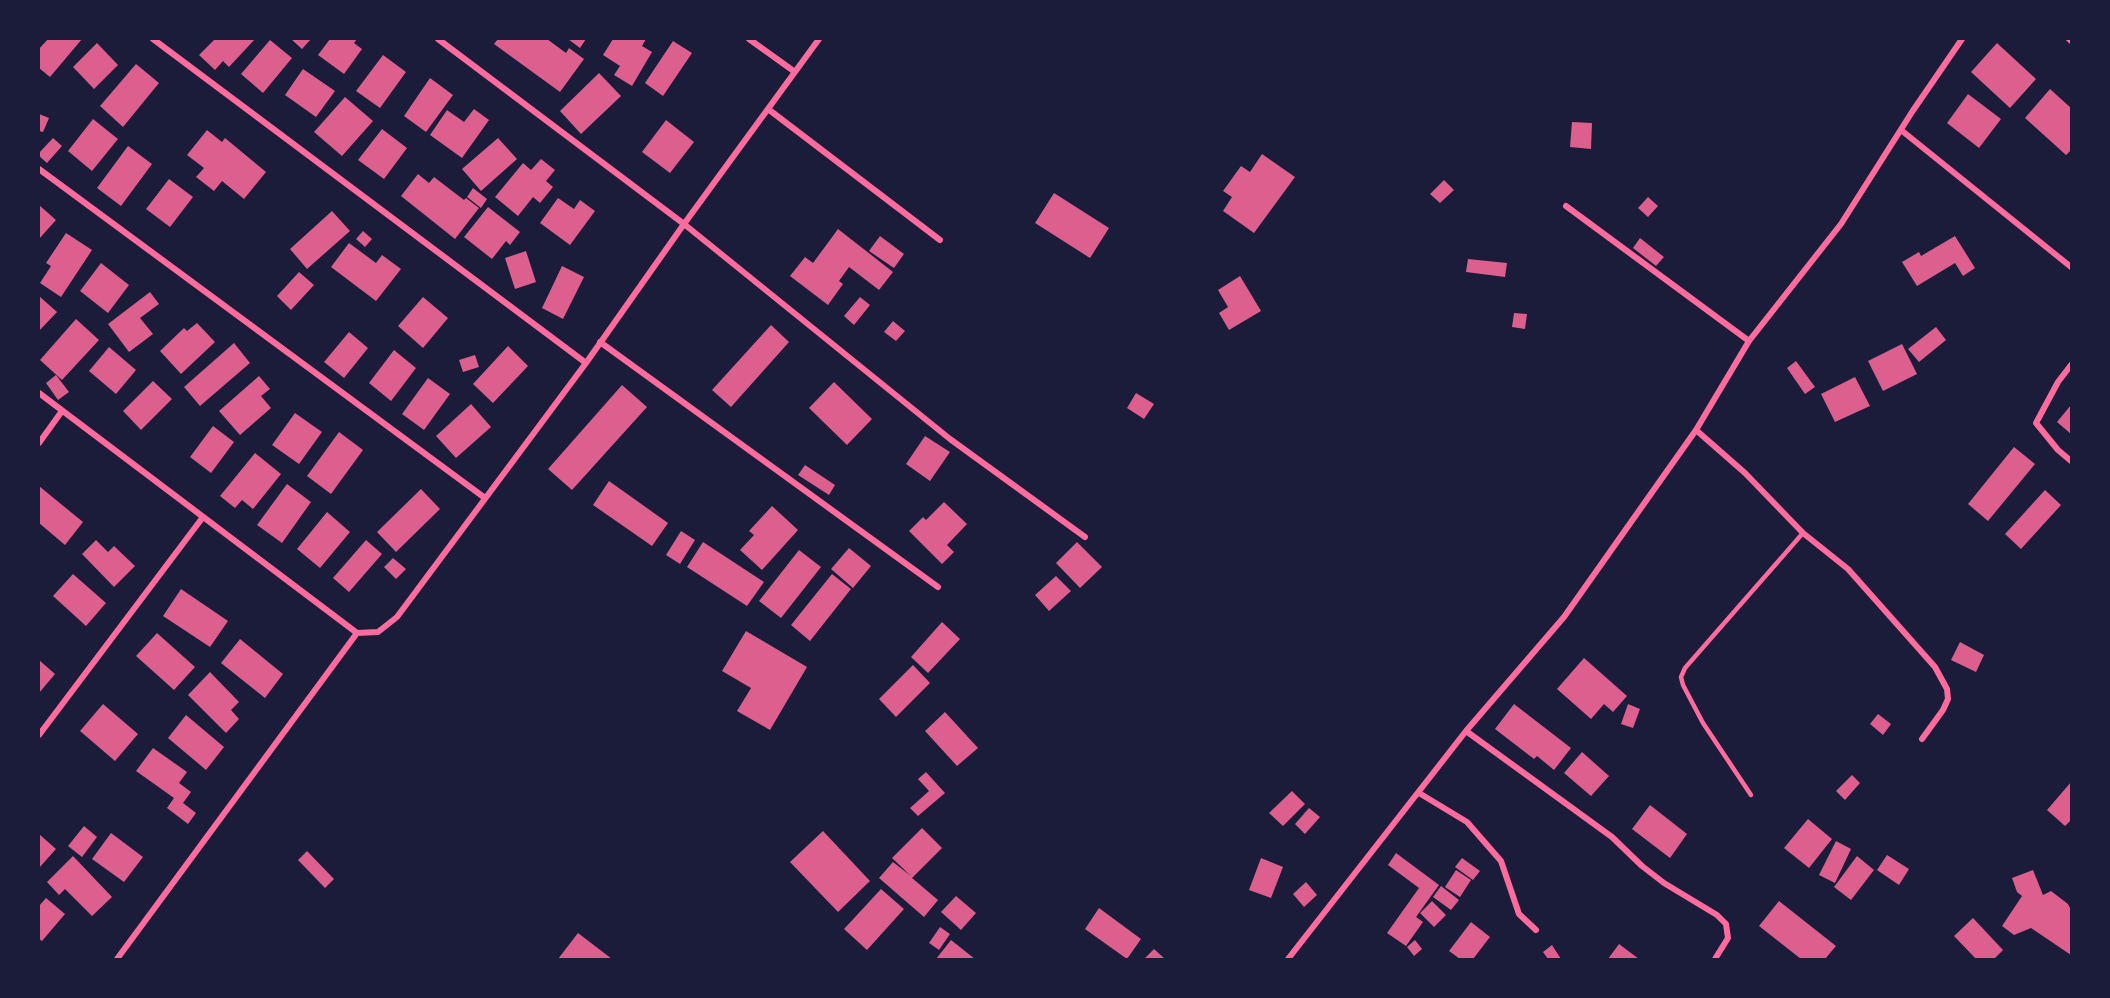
<!DOCTYPE html>
<html>
<head>
<meta charset="utf-8">
<style>
  body { margin:0 }
  #map { position:relative; width:2110px; height:998px; overflow:hidden; background:#1b1b3a; font-family:Cabin,sans-serif }
  canvas { display:block }
  .frame { position:absolute; inset:0; border:40px solid #1b1b3a; pointer-events:none }
</style>
</head>
<body>
<div id="map">
<canvas width="2110" height="998"></canvas>
<div class="frame"></div>
</div>
<script>
const context = document.querySelector('canvas').getContext('2d');
context.lineJoin = 'round';
function fillPath(path, color) {
  context.fillStyle = color;
  context.fill(path, 'evenodd');
}
function toPath(rows) {
  const path = new Path2D();
  for (const r of rows) {
    path.moveTo(r[0], r[1]);
    for (let i = 2; i < r.length; i += 2) path.lineTo(r[i], r[i + 1]);
  }
  return path;
}
function strokePath(path, color, width, dash) {
  context.strokeStyle = color;
  context.lineWidth = width;
  context.lineCap = dash ? 'butt' : 'round';
  context.setLineDash(dash || []);
  context.stroke(path);
}
fillPath(toPath([
  [48,39,82,39,50,77,39,68,39,49],
  [215,39,255,39,229,67,223,61,215,70,199,55],
  [291,39,311,39,302,49],
  [330,39,357,39,354,43,362,49,344,74,318,55],
  [498,39,547,39,566,53,569,48,584,59,560,92,494,44],
  [568,39,586,39,580,48],
  [613,39,646,39,642,46,652,52,632,86,614,75,620,66,603,55],
  [270,40,292,58,263,93,241,74],
  [673,41,692,53,663,96,645,83],
  [97,43,118,65,94,89,73,67],
  [1997,43,2036,79,2010,108,1971,72],
  [383,55,406,72,380,108,356,91],
  [136,64,159,83,123,127,100,106],
  [303,69,335,91,316,117,285,95],
  [599,73,621,96,581,134,560,111],
  [430,78,453,95,426,132,404,116],
  [2050,89,2071,108,2071,150,2066,155,2025,118],
  [1968,94,2001,119,1979,148,1947,123],
  [345,97,373,121,342,156,314,132],
  [474,109,489,120,462,158,430,135,447,110,464,122],
  [39,114,49,118,43,132,39,131],
  [93,119,118,139,92,171,68,151],
  [666,120,694,142,670,173,642,152],
  [1572,122,1592,123,1591,149,1570,147],
  [382,129,407,148,384,179,358,160],
  [207,130,222,142,225,138,266,172,244,199,222,181,214,191,196,177,204,168,187,155],
  [53,138,62,146,47,163,39,156,39,153],
  [498,138,517,159,481,191,462,169],
  [128,146,152,164,121,206,97,188],
  [1262,154,1295,177,1254,233,1223,211,1232,197,1223,191,1241,166,1250,172],
  [541,159,555,170,546,181,553,187,540,203,533,197,518,216,495,197,523,163,531,170],
  [418,174,429,183,434,177,464,200,466,198,479,208,455,239,401,196],
  [169,179,193,197,170,227,146,209],
  [1444,180,1454,190,1440,203,1430,194],
  [473,188,487,199,481,208,467,197],
  [1054,193,1109,228,1090,258,1035,223],
  [1648,197,1658,206,1648,217,1638,208],
  [558,198,574,209,580,200,595,211,570,245,540,223],
  [39,205,56,220,39,239],
  [488,207,520,232,510,245,506,241,492,259,464,237],
  [332,211,350,231,307,269,290,249],
  [838,229,893,272,879,290,849,267,839,281,843,284,828,305,790,276,805,257,813,263],
  [363,231,372,239,365,247,356,239],
  [66,233,92,250,61,297,40,283,51,266,46,263],
  [880,236,904,254,894,268,869,251],
  [1955,236,1975,268,1963,276,1955,263,1917,286,1902,262,1919,252,1921,256],
  [1640,238,1664,257,1656,266,1633,248],
  [349,243,376,263,382,255,401,269,376,301,331,267],
  [526,251,536,282,515,289,505,258],
  [1468,259,1507,263,1505,277,1466,272],
  [101,263,129,285,108,313,80,291],
  [562,266,584,277,563,319,542,308],
  [299,272,314,285,291,310,277,296],
  [1240,276,1261,311,1229,330,1219,313,1228,307,1218,290],
  [150,292,159,304,140,318,153,334,129,352,108,324],
  [39,296,57,312,39,331],
  [423,297,448,318,423,348,398,326],
  [860,297,870,305,854,325,844,316],
  [1514,313,1527,314,1525,329,1512,327],
  [76,319,99,340,62,380,40,360],
  [893,321,905,331,896,341,884,332],
  [197,323,215,342,181,374,160,351,184,328,187,331],
  [771,325,789,342,731,407,712,390],
  [1936,327,1946,340,1919,362,1908,349],
  [349,332,368,348,344,378,324,362],
  [234,343,250,363,200,406,184,387],
  [1902,344,1917,374,1883,391,1868,361],
  [508,346,528,366,493,403,473,384],
  [109,347,136,370,116,394,89,371],
  [394,350,416,368,391,401,369,383],
  [475,355,479,367,463,372,459,360],
  [1796,361,1815,387,1805,394,1787,368],
  [56,375,69,392,58,400,46,383],
  [259,376,270,389,261,396,271,408,240,435,219,411],
  [1855,377,1870,406,1835,422,1821,394],
  [428,378,450,394,424,430,402,414],
  [153,381,172,399,141,430,123,411],
  [834,382,872,419,847,445,809,408],
  [622,385,647,407,572,490,548,469],
  [1136,393,1154,404,1144,419,1127,408],
  [471,404,491,427,456,458,436,436],
  [2071,405,2071,434,2057,422],
  [295,413,322,432,299,464,272,445],
  [213,426,234,442,211,473,190,457],
  [339,432,363,450,331,494,307,476],
  [925,436,950,452,930,481,906,464],
  [2014,447,2035,464,1988,521,1968,504],
  [255,453,281,474,253,509,242,500,235,508,220,496],
  [805,465,835,485,829,495,798,475],
  [609,481,668,523,652,546,593,505],
  [287,484,311,502,282,543,257,525],
  [39,486,83,522,65,545,39,523],
  [421,489,440,509,396,552,377,532],
  [2045,490,2061,505,2021,549,2005,534],
  [944,502,967,524,947,545,954,552,942,564,909,531,923,517,926,520],
  [772,506,798,530,762,570,740,550,754,535,749,531],
  [327,512,350,532,320,568,297,549],
  [681,531,695,540,680,564,666,555],
  [96,540,108,552,114,546,135,566,114,587,82,554],
  [366,540,382,554,349,592,333,578],
  [703,542,764,582,747,606,687,567],
  [1077,542,1102,567,1080,588,1056,563],
  [849,548,871,566,853,588,831,569],
  [799,550,821,567,781,618,759,601],
  [393,558,406,569,396,579,384,567],
  [73,574,106,603,86,626,53,596],
  [832,574,851,589,810,641,791,625],
  [1056,576,1071,591,1049,611,1035,595],
  [181,589,228,621,210,647,163,616],
  [942,622,960,639,928,673,911,657],
  [746,631,807,667,770,730,737,711,751,688,722,671],
  [157,633,195,667,174,690,136,656],
  [240,639,283,674,265,698,221,663],
  [1960,642,1984,655,1976,672,1951,660],
  [1584,658,1627,696,1613,712,1604,704,1591,719,1557,689],
  [39,660,55,674,39,693],
  [913,665,930,683,896,717,879,699],
  [210,672,239,702,231,710,239,719,226,733,188,695],
  [103,704,138,734,115,761,80,731],
  [1514,704,1571,748,1554,770,1537,756,1534,759,1495,729],
  [1628,704,1640,709,1633,728,1621,724],
  [945,712,978,748,957,766,925,731],
  [1878,714,1891,724,1883,735,1870,724],
  [186,715,224,747,206,770,168,738],
  [153,748,187,772,179,783,191,792,183,803,196,813,188,824,167,808,174,798,136,771],
  [1582,752,1609,776,1591,796,1564,773],
  [926,772,945,793,918,816,910,808,929,791,918,779],
  [1852,775,1860,783,1845,800,1836,791],
  [2071,782,2071,820,2065,826,2047,810],
  [1292,791,1305,804,1283,826,1269,813],
  [1650,805,1687,834,1670,858,1632,829],
  [1309,808,1320,817,1305,834,1295,824],
  [1808,819,1832,839,1809,868,1784,848],
  [84,826,97,837,82,857,68,846],
  [922,828,942,848,912,878,938,900,924,917,879,878,893,862,911,876,892,858],
  [823,831,870,881,838,912,790,862],
  [111,833,143,857,124,882,92,859],
  [39,834,56,849,39,868],
  [1836,841,1851,849,1835,883,1819,875],
  [307,851,334,879,325,888,298,860],
  [1396,853,1439,885,1416,917,1423,922,1406,946,1387,933,1419,888,1388,865],
  [1887,855,1909,869,1899,885,1877,870],
  [73,856,112,897,92,916,65,889,59,895,47,882],
  [1857,856,1874,870,1851,900,1834,887],
  [1261,858,1283,867,1271,898,1249,890],
  [1462,858,1480,871,1473,880,1455,867],
  [1456,870,1471,880,1460,897,1445,887],
  [2033,870,2043,895,2051,891,2068,904,2071,910,2071,955,2031,928,2014,935,2002,926,2022,896,2017,892,2012,878],
  [1306,882,1317,895,1304,907,1293,894],
  [1441,886,1459,900,1451,910,1433,897],
  [881,889,904,909,867,950,844,929],
  [956,896,976,913,961,930,941,912],
  [46,898,65,914,42,941,39,939,39,906],
  [1432,901,1446,915,1434,927,1420,913],
  [1779,901,1836,946,1825,959,1801,959,1759,926],
  [1099,908,1141,939,1127,959,1085,929],
  [1973,918,2003,950,1994,959,1976,959,1954,936],
  [1471,922,1490,937,1473,959,1460,959,1449,951],
  [940,927,950,934,939,950,929,943],
  [578,933,612,959,558,959],
  [951,940,975,959,936,959],
  [1415,940,1422,949,1414,956,1407,947],
  [1619,944,1639,959,1608,959],
  [1552,945,1561,959,1548,959,1543,952],
  [1154,949,1165,959,1144,959]
]), '#dd5f8e');
strokePath(toPath([
  [1751,795,1703,723,1683,685,1681,677,1685,668,1803,533]
]), '#ff6b9d', 4.5);
strokePath(toPath([
  [153,39,586,363],
  [438,39,684,224,950,439,1085,537],
  [749,39,795,72],
  [2069,39,2071,41],
  [768,109,940,240],
  [1901,130,2071,267],
  [39,169,485,498],
  [1566,206,1749,341],
  [600,342,938,587],
  [2071,365,2058,382,2036,423,2058,450,2071,461],
  [39,393,357,633],
  [1696,430,1745,473,1803,533,1848,569,1935,667,1947,689,1948,699,1943,710,1922,739],
  [39,443,62,411],
  [1466,731,1612,837,1642,866,1664,883,1717,915,1726,924,1728,938,1715,959],
  [39,735,203,517],
  [1419,793,1467,822,1501,861,1519,914,1536,930],
  [117,959,357,633,378,632,397,617,586,363,684,224,819,39],
  [1288,959,1466,731,1564,617,1696,430,1749,341,1841,224,1912,112,1962,39]
]), '#ff6b9d', 6);
</script>
</body>
</html>
